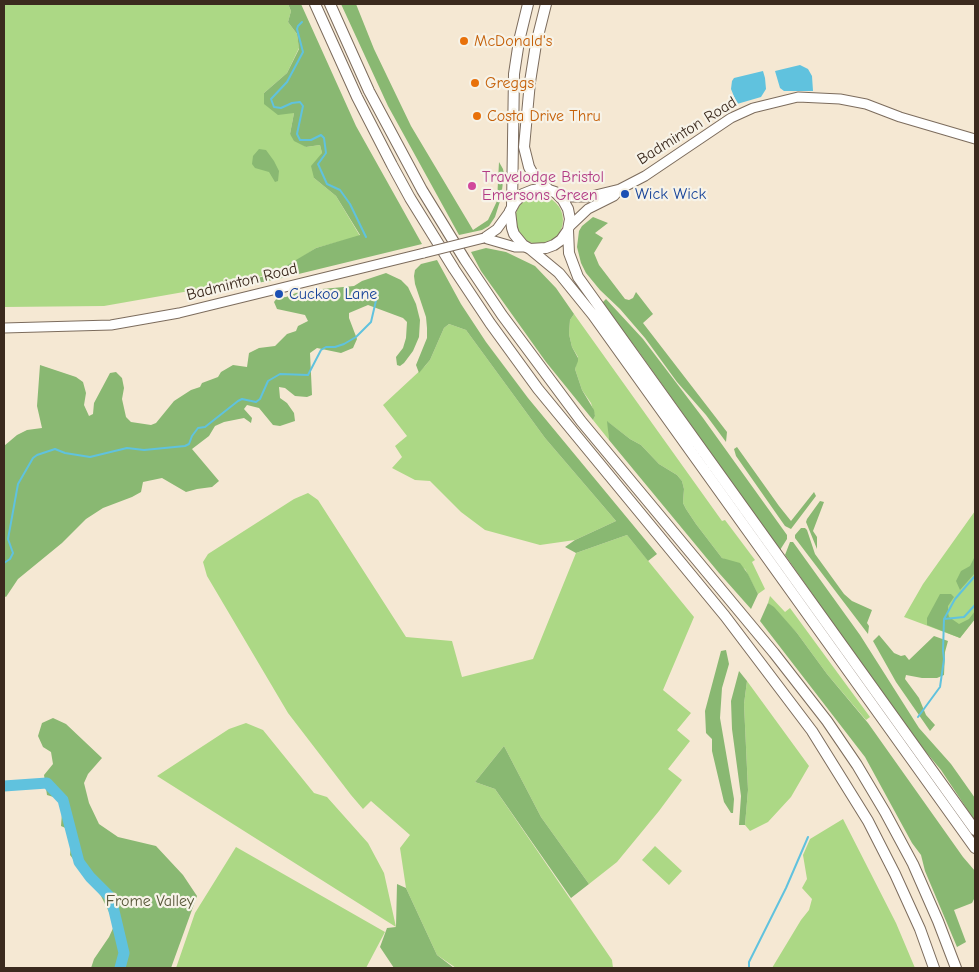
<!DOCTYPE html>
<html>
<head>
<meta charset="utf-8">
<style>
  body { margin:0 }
  #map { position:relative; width:979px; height:972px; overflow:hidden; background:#f5e8d3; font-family:"Comic Neue",sans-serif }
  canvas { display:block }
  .frame { position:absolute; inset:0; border:5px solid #3b2a1e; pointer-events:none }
</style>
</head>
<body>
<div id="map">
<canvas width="979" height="972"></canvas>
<div class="frame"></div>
</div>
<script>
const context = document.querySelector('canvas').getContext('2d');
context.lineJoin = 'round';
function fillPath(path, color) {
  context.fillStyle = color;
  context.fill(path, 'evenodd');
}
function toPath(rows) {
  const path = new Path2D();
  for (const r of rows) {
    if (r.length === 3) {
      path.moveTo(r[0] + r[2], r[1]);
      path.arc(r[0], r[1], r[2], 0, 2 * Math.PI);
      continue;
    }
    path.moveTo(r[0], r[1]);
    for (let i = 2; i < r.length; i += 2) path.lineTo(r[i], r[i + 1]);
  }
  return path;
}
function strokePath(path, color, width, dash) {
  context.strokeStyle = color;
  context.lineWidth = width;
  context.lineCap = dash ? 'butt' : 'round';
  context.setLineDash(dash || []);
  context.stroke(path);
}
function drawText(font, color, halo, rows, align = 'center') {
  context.font = font + ' "Comic Neue",sans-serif';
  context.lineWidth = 4.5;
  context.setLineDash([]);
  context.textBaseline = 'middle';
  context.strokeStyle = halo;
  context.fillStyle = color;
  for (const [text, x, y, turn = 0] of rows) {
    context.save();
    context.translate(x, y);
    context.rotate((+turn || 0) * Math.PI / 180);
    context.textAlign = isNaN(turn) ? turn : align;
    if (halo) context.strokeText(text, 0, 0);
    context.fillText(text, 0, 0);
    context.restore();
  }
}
fillPath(toPath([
  [4,4,288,4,291,11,288,22,297,34,299,48,287,73,264,93,294,113,290,134,306,147,320,145,322,153,314,178,336,196,360,236,316,248,293,263,252,280,104,306,4,307],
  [539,220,24],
  [574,314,722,521,725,520,755,560,752,562,765,589,758,594,745,569,722,558,696,524,686,509,683,503,684,489,682,481,677,475,659,464,641,445,630,439,608,422,609,440,593,420,595,416,591,403,582,390,575,369,578,357,572,347,569,334,570,320],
  [449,324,466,330,545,438,616,521,575,540,540,545,485,530,461,512,430,481,415,480,392,468,402,457,395,446,407,436,383,405,425,366,430,360,444,328],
  [308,493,318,500,406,637,452,641,462,677,533,659,576,553,627,535,694,617,663,690,691,713,677,730,690,741,668,769,682,780,659,811,617,862,589,884,541,817,504,746,475,782,495,789,612,960,613,968,456,968,437,955,406,888,400,848,410,835,371,801,363,809,351,795,288,713,207,576,203,562,208,554,294,499],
  [975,511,975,619,960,638,904,617,923,584],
  [770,596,785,612,790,608,870,717,866,720,827,674,797,633,768,603],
  [747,681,809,766,791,797,768,822,750,831,745,825,748,790,744,704],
  [246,723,263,730,314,793,327,797,368,843,384,873,396,927,157,776,229,729],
  [843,819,896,923,915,968,772,968,801,920,809,910,812,899,802,888,807,879,803,855,810,839],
  [655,846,682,871,669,885,642,860],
  [236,847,385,932,366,968,176,968,195,913]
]), '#acd885');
fillPath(toPath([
  [288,4,301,4,356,126,422,244,278,279,252,284,251,282,252,280,276,272,316,248,360,235,336,196,314,178,311,166,322,153,320,145,306,147,294,141,290,134,294,113,278,115,264,104,264,93,287,73,299,49,297,34,288,22,291,11],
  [341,4,356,4,374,49,411,126,473,230,488,220,497,201,499,162,503,169,504,174,501,198,495,217,489,226,482,230,459,235,388,106],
  [259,149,266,150,274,161,279,171,278,181,275,182,269,172,255,168,252,164,253,156],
  [593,217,608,223,595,233,603,238,594,253,599,265,625,299,629,300,633,298,636,292,653,314,643,323,727,432,726,442,706,415,677,382,645,338,620,309,600,290,586,273,581,263,577,247,579,231,582,226],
  [486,248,506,252,535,266,556,288,574,314,570,320,569,334,572,347,578,358,578,361,575,369,582,390,594,410,595,416,593,420,546,362,481,271,471,252],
  [437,260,461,304,486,342,528,398,657,554,648,561,627,535,576,553,565,547,575,540,616,521,545,438,466,330,449,324,444,328,430,360,419,373,416,365,427,338,427,328,426,317,415,284,414,276,415,270,421,264],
  [386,273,401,280,408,287,416,304,420,320,419,337,413,351,404,363,400,366,397,365,396,357,403,348,406,338,407,322,403,318,368,305,349,313,349,318,357,339,353,348,341,353,317,348,310,353,312,395,307,397,295,396,285,388,279,387,280,398,287,403,294,413,295,421,280,426,273,425,259,408,247,405,244,409,252,418,251,423,244,418,224,422,215,426,209,436,192,449,219,481,212,487,197,489,186,492,162,478,143,482,141,492,132,497,103,508,86,519,62,543,18,579,6,597,4,596,4,446,17,435,27,430,42,428,37,406,40,365,76,377,83,382,86,393,84,405,89,416,93,414,94,403,110,373,116,372,122,378,124,388,122,399,126,417,131,422,151,425,156,423,174,401,191,390,200,387,202,383,218,377,221,372,233,365,247,367,249,353,259,348,275,346,287,334,296,331,298,326,308,321,305,315,277,309,274,302,277,298,286,297,301,291,354,286,362,281],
  [606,299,643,339,703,418,787,535,787,539,780,550,639,352,602,303],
  [607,421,630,439,641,445,659,464,677,475,682,481,684,489,683,503,686,509,696,524,722,558,740,563,748,574,758,594,751,609,719,573,609,440],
  [737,447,779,506,791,521,814,492,816,496,791,529,785,526,736,456,734,449],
  [820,501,824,502,813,531,817,537,817,549,806,522,807,519],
  [801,528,805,528,807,530,815,554,844,594,852,601,872,610,867,623,869,626,868,634,795,538,795,535],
  [790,542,793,542,860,635,919,728,951,764,975,798,975,821,941,770,920,745,884,696,785,555],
  [975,556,975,573,960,590,956,581,961,571,970,566],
  [940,594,951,594,954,597,948,606,948,613,949,617,959,624,969,619,975,611,975,619,960,638,927,625,927,618],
  [768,603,774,607,797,633,827,674,868,723,963,857,975,871,975,897,972,903,954,910,966,942,957,947,925,871,921,855,912,843,865,757,760,621],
  [879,635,894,653,901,656,905,655,909,660,934,636,948,641,945,652,944,675,937,678,922,678,906,675,905,679,919,698,926,715,935,725,930,731,896,682,873,641],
  [726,650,729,664,722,688,720,718,734,799,733,813,731,813,724,802,712,751,712,739,706,733,705,711,721,651],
  [739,671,747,681,744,704,748,790,745,825,739,825,741,796,732,729,731,701],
  [53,718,66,724,102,758,88,774,84,783,89,803,99,824,118,837,156,846,183,875,197,896,171,968,91,968,94,959,109,937,115,924,101,896,70,855,72,831,61,826,63,800,47,795,44,775,53,764,51,752,43,747,38,736,42,723],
  [504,746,541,817,589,884,571,898,495,789,475,782],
  [397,884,406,888,437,955,454,968,394,968,380,947,387,928,396,927]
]), '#89b872');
fillPath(toPath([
  [800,65,808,69,812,76,813,91,784,91,780,88,775,71],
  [763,71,765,78,766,89,761,97,737,104,731,89,732,81,734,78]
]), '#60c2de');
strokePath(toPath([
  [302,22,298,26,297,29,303,52,287,82,271,99,274,107,281,108,292,103,300,102,303,106,297,134,300,140,311,140,321,135,324,138,326,153,318,164,327,184,340,190,350,204,366,237],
  [4,563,10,559,13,553,8,539,18,484,33,458,37,455,55,449,65,453,90,457,127,448,144,450,185,446,189,444,192,436,198,428,205,427,238,401,242,399,256,402,260,399,268,381,280,374,308,375,321,350,326,347,335,347,344,344,356,337,371,322,378,292],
  [944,619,964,617,975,605],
  [918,717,940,687,944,659,943,651,944,619,955,599,975,576],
  [749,968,749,962,786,888,808,837]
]), '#60c2de', 2);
strokePath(toPath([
  [4,786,47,783,63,800,79,862,90,877,111,898,124,953,120,968]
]), '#60c2de', 11);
const primary = toPath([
  [555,193,571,197,587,197,620,189,645,176,731,118,753,108,798,97,840,99,866,104,900,117,975,139],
  [569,227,588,209,614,196,620,189],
  [484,238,515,247,526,247],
  [484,238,497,229,510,211],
  [4,328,111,325,179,313,424,253]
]);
const highway = toPath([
  [315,4,357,97,392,165,410,198,454,269,490,323,538,389,725,616,812,731,868,821,895,874,920,929,934,968],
  [330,4,369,91,422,190,465,260,502,315,581,421,774,653,827,721,857,765,885,812,913,864,938,921,956,968],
  [546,4,536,44,530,82,524,147,529,167,534,176,549,190],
  [533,190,549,190,555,192,563,200,568,209,570,219,568,230,561,240,554,245,546,248,530,249,523,245,514,234,512,228,510,211,515,202,523,194,533,190],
  [512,207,514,74,519,41,528,4],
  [568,230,569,253,578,277,975,830],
  [530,249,559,273,593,315,975,848]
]);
strokePath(primary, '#7c6c5d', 11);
strokePath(highway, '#7c6c5d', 12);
strokePath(primary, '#fff', 9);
strokePath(highway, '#fff', 10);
const primaryBridge = toPath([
  [424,253,484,238]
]);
strokePath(primaryBridge, '#7c6c5d', 11, []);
strokePath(primaryBridge, '#fff', 9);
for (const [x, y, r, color] of [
  [464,41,5,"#e8710a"],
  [475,83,5,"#e8710a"],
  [477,116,5,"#e8710a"],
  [472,186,5,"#d1479c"],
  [625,194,5,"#1a4fb4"],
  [279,294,5,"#1a4fb4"]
]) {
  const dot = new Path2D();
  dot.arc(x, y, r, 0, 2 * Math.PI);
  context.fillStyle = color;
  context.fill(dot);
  strokePath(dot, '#f7f3e8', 2);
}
drawText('16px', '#c56008', '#f7f3e8', [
  ["McDonald's",474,41],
  ["Greggs",485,83],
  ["Costa Drive Thru",487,116]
], 'left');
drawText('16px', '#3b2a1e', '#f7f3e8', [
  ["Badminton Road",687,131,-32],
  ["Badminton Road",242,282,-14]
]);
drawText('16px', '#b23c85', '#f7f3e8', [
  ["Travelodge Bristol",482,177],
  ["Emersons Green",482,195]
], 'left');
drawText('16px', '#164399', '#f7f3e8', [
  ["Wick Wick",635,194],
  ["Cuckoo Lane",289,294]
], 'left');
drawText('16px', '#575638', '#f7f3e8', [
  ["Frome Valley",150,901]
]);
</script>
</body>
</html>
